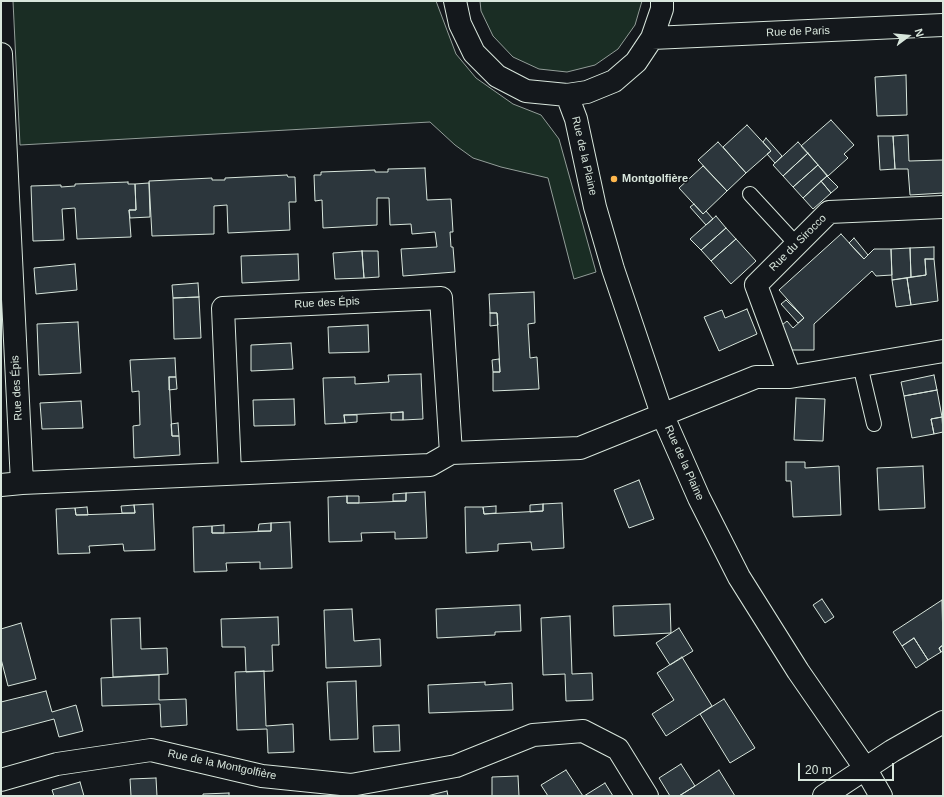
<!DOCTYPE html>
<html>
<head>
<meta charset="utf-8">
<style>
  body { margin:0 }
  #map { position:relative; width:944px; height:797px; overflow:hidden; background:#14181c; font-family:Arial,sans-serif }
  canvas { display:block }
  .frame { position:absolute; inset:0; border:2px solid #d8e6dc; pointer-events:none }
  .north { position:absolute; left:888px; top:16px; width:40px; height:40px; -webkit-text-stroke:3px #14181c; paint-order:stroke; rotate:74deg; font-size:11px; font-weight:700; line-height:16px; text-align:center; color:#d8e6dc }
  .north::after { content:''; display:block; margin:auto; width:14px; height:18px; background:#d8e6dc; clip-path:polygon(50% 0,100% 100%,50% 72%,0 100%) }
  .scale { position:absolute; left:798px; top:763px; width:96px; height:18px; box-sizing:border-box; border:2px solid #d8e6dc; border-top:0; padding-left:5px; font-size:12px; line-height:14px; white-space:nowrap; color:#d8e6dc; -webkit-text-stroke:3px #14181c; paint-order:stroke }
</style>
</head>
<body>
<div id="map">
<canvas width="944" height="797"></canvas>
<div class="frame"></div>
<div class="north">N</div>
<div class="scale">20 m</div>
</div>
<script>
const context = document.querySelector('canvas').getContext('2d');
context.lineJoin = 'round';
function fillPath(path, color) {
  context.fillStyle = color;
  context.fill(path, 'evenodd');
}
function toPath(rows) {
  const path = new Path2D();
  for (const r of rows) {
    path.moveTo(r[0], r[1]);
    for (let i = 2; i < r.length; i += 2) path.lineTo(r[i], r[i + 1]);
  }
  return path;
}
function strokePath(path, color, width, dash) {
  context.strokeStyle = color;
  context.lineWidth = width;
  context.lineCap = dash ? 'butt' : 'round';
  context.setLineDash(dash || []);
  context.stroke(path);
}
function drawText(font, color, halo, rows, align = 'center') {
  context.font = font + ' Arial,sans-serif';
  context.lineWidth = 3;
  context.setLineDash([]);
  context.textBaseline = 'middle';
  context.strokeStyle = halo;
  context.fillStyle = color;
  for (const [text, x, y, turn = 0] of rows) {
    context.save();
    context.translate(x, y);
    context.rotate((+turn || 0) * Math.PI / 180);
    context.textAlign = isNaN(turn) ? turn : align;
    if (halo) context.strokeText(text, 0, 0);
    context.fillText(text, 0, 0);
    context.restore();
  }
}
const green = toPath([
  [13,1,436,1,456,54,476,78,513,104,541,115,559,139,596,272,574,279,548,178,501,167,473,158,455,145,430,122,20,145,13,1],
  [480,1,642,1,635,25,618,49,595,65,567,72,539,69,513,57,493,36,481,11,480,1]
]);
fillPath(green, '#1a2d24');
strokePath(green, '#939e99', 1);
const building = toPath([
  [906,75,907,115,877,116,875,77,906,75],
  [831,120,854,145,844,154,848,158,828,176,801,146,831,120],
  [747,125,771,151,746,173,723,147,747,125],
  [908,135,909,161,943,160,943,193,910,195,908,169,895,169,893,136,908,135],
  [878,136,893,136,895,169,880,170,878,136],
  [766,138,782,156,775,163,767,154,771,151,763,142,766,138],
  [718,142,746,173,727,191,698,160,718,142],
  [798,142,808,153,783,176,773,165,798,142],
  [808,153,818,165,793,187,783,176,808,153],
  [818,165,827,176,803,198,793,187,818,165],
  [703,166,727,191,703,214,679,188,703,166],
  [425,168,427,200,451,199,453,232,450,232,451,247,453,247,455,272,403,276,401,249,437,247,435,232,412,234,411,224,390,225,389,198,377,198,377,225,323,228,322,200,315,201,314,175,321,175,321,172,375,170,375,172,388,172,388,169,425,168],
  [287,175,288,177,295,177,296,202,289,202,290,230,228,233,227,205,214,206,214,234,152,236,149,181,212,178,212,180,225,180,225,178,287,175],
  [827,176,838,187,831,193,821,181,827,176],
  [821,181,831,193,813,209,803,198,821,181],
  [128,182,128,184,135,184,136,210,129,210,131,237,77,239,75,208,62,209,64,240,33,241,31,186,61,185,61,187,75,186,75,184,128,182],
  [149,183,150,217,130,218,129,210,136,210,135,184,149,183],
  [694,204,703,214,706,211,713,219,706,225,690,207,694,204],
  [716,216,726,228,701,250,690,239,716,216],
  [726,228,736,239,711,261,701,250,726,228],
  [841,234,864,259,874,249,891,249,892,275,876,276,872,271,814,324,814,350,792,350,782,325,787,321,793,328,804,318,779,290,841,234],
  [854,238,868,255,864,259,849,243,854,238],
  [736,239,756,261,731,284,711,261,736,239],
  [934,247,934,259,925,259,926,275,911,277,910,248,934,247],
  [910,248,911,277,892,280,891,249,910,248],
  [362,251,378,251,379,277,364,278,362,251],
  [362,251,364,278,335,279,333,253,362,251],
  [298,254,299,280,242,283,241,256,298,254],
  [925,259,934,259,938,301,911,305,907,278,926,275,925,259],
  [75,264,77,290,36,294,34,268,75,264],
  [907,278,911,305,896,307,892,280,907,278],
  [198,283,199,297,173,298,172,285,198,283],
  [534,292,535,323,528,324,530,358,537,357,539,389,493,391,493,372,500,372,497,313,490,313,489,294,534,292],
  [199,297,201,338,174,339,173,298,199,297],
  [786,300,804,318,798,323,781,304,786,300],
  [747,309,757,334,719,351,704,317,722,310,725,318,747,309],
  [490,313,497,313,498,325,490,326,490,313],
  [78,322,81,373,39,375,37,324,78,322],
  [368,325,369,352,329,353,328,327,368,325],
  [291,343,293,369,251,371,251,345,291,343],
  [175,358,176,377,169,377,172,436,179,436,180,455,134,458,133,426,140,425,139,391,132,392,130,360,175,358],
  [499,359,500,372,493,372,492,360,499,359],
  [421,374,423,419,403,420,403,412,344,415,345,423,325,424,323,378,355,377,355,384,389,382,388,375,421,374],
  [934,375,937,390,904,396,901,382,934,375],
  [169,377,176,377,177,389,169,390,169,377],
  [937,390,942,417,931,419,934,434,912,438,904,396,937,390],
  [796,398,825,399,823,441,794,440,796,398],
  [294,399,295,425,254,426,253,400,294,399],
  [81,401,83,428,42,429,40,403,81,401],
  [403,412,403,420,391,420,391,413,403,412],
  [344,415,357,415,357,422,345,423,344,415],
  [942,417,943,432,934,434,931,419,942,417],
  [178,423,179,436,172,436,171,424,178,423],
  [786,462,805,462,805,468,839,466,841,515,793,517,791,481,786,481,786,462],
  [923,466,925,508,879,510,877,468,923,466],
  [639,480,654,519,629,528,614,490,639,480],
  [425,492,427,538,395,539,395,532,361,533,362,541,329,542,328,497,347,496,347,503,359,503,406,501,406,493,425,492],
  [406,493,406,501,393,501,393,494,406,493],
  [347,496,359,496,359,503,347,503,347,496],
  [562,503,564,548,532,550,531,542,498,544,498,551,466,553,465,507,483,507,484,514,543,511,543,504,562,503],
  [153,504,155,550,124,551,123,544,89,546,90,553,58,554,56,509,75,508,76,515,135,513,134,505,153,504],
  [543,504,543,511,530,512,530,505,543,504],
  [134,505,135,513,122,513,121,506,134,505],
  [496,506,496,513,484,514,483,507,496,506],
  [87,507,88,515,76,515,75,508,87,507],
  [290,522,292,568,260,569,260,562,226,563,227,571,194,572,193,527,212,526,212,533,224,533,271,531,271,523,290,522],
  [271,523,271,531,258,531,259,524,271,523],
  [224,525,224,533,212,533,212,526,224,525],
  [822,599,834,617,825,623,813,605,822,599],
  [942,600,943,645,939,648,941,652,928,660,914,638,902,646,893,632,942,600],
  [670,604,671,633,614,636,613,606,670,604],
  [520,605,521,631,495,632,495,635,437,638,436,609,520,605],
  [352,609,354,641,380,639,381,666,326,668,324,610,352,609],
  [570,616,572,674,592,673,593,700,566,701,565,674,543,675,541,618,570,616],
  [278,617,279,645,272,645,273,671,246,672,245,647,222,647,221,619,278,617],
  [140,618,141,649,167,648,168,674,113,677,111,619,140,618],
  [21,623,36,679,8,686,1,659,1,629,21,623],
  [679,628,693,651,670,665,656,643,679,628],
  [914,638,928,660,916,668,902,646,914,638],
  [943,645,943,651,941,652,939,648,943,645],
  [682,657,712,706,666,736,652,714,674,700,657,673,682,657],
  [264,671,266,726,293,724,294,752,268,753,267,729,237,730,235,672,264,671],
  [159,675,159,700,186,699,187,725,161,727,160,704,102,706,101,678,159,675],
  [356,681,358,739,330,740,327,682,356,681],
  [485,682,485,685,512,683,513,710,429,713,428,685,485,682],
  [46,691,52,712,76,705,83,731,59,737,54,719,1,733,1,702,46,691],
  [724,699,755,748,730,763,700,714,724,699],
  [399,725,400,751,374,752,373,726,399,725],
  [681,764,695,786,679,796,670,796,659,778,681,764],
  [566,770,583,796,548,796,541,785,566,770],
  [719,770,735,796,679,796,695,786,719,770],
  [518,776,519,796,492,796,492,777,518,776],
  [156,778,157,796,131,796,130,779,156,778],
  [80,782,84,796,54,796,52,790,80,782],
  [605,783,613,796,584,796,605,783],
  [447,791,448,796,427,796,447,791],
  [229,793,229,796,203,796,203,794,229,793]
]);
fillPath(building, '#2c363c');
strokePath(building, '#d8e6dc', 1);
const lane = toPath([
  [750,194,797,245],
  [860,365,874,424]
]);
const street = toPath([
  [455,1,460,24,474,53,497,76,526,91,567,95,587,92,614,81,636,62,652,38,662,9,662,1],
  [652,38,943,25],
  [1,54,22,483,430,465,451,453,580,448,756,377,790,377,943,351],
  [567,95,576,119,595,207,613,269,662,414,699,498,739,577,798,671,865,768,881,796],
  [790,377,756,285,829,212,943,207],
  [230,473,223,308,441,298,451,453],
  [1,485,22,483],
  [1,780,57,764,151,750,262,776,351,785,456,766,533,735,583,731,618,749,647,796],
  [824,796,892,751,943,722]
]);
strokePath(lane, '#d8e6dc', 16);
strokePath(street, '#d8e6dc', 24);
strokePath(lane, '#14181c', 14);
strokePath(street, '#14181c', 22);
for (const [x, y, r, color] of [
  [614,179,4,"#ffb74d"]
]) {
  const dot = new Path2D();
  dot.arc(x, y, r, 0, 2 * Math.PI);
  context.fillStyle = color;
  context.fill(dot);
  strokePath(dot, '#14181c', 1.5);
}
drawText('11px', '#d8e6dc', '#14181c', [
  ["Rue de Paris",798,32,-2],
  ["Rue de la Plaine",584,156,77],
  ["Rue du Sirocco",798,243,-45],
  ["Rue des Épis",327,303,-3],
  ["Rue des Épis",17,388,-93],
  ["Rue de la Plaine",684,463,66],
  ["Rue de la Montgolfière",222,765,12]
]);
drawText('bold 11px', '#d8e6dc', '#14181c', [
  ["Montgolfière",622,179]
], 'left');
</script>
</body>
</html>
